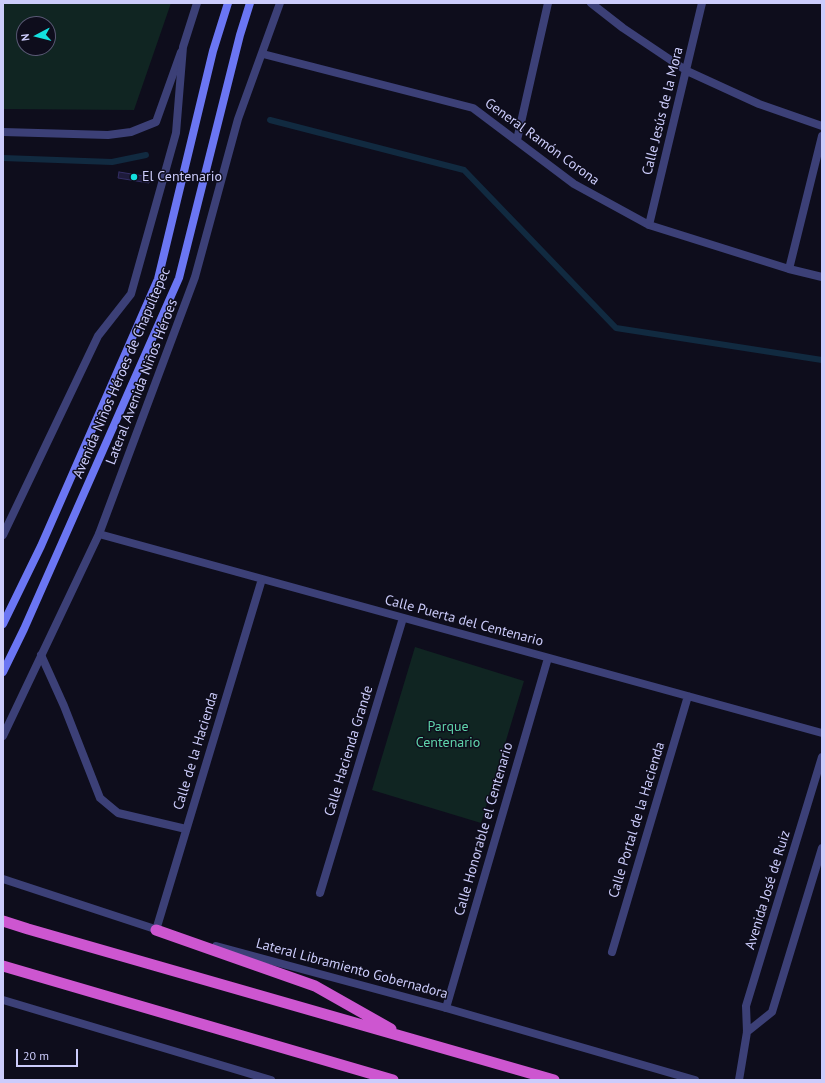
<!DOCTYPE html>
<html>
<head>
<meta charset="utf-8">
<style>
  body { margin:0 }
  #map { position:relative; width:825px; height:1083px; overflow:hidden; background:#0e0d1c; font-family:"PT Sans",sans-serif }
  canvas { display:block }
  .frame { position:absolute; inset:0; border:4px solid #ccccfb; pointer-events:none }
  .north { position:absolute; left:16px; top:16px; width:40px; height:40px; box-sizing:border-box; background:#0e0d1c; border:1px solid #5a5975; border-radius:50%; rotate:263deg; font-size:11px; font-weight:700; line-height:16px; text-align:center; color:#ccccfb }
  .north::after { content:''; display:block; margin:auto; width:14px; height:18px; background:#13e0df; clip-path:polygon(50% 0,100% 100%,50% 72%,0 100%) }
  .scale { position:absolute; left:16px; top:1049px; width:62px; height:18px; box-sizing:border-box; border:2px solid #ccccfb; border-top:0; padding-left:5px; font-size:12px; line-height:14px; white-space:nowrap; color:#ccccfb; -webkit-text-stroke:3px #0e0d1c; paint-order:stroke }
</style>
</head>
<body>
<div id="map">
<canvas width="825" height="1083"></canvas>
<div class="frame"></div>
<div class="north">N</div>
<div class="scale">20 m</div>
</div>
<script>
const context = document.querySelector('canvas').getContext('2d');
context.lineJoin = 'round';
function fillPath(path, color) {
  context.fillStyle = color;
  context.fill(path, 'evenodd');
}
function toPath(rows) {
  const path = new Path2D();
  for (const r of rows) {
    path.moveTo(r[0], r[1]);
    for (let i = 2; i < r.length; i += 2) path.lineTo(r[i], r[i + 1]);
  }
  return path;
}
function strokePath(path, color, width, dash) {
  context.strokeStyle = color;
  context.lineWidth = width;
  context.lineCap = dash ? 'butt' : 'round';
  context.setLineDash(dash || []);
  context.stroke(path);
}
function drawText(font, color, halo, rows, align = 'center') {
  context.font = font + ' "PT Sans",sans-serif';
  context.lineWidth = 3;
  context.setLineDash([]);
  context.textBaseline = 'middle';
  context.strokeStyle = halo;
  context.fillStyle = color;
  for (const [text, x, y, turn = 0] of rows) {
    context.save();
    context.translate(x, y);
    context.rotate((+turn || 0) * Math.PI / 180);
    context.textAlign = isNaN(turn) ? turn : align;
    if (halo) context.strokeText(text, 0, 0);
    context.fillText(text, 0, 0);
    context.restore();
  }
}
fillPath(toPath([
  [3,3,171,3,134,110,3,109],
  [24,24,48,24,48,48,24,48],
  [415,647,524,681,481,823,372,790]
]), '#102522');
strokePath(toPath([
  [270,120,464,170,616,328,822,360],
  [3,158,112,162,146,155]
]), '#112a40', 6);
const building = toPath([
  [119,172,150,177,149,183,118,178,119,172]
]);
fillPath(building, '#1e1b3b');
strokePath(building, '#342e65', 1);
strokePath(toPath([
  [41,655,64,706,100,798,118,813,186,829]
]), '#3c4077', 8);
strokePath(toPath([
  [591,3,623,28,687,71,759,104,822,126],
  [263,54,473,108,574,184,649,225,789,269,822,277],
  [3,132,108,135,131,132,156,122,181,52],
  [517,140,548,3],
  [649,225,702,3],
  [789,269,822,136],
  [99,534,822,733],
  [320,893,403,618],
  [156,930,262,579],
  [612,952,688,696],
  [446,1008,548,658],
  [747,1032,772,1012,822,848],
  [739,1080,747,1032,746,1006,822,757]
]), '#3c4077', 8);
strokePath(toPath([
  [3,535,98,336,131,294,176,133,183,47,197,3],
  [3,736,99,534,195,277,238,119,280,3],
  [3,879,161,931],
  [216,946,446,1008,695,1080],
  [3,1000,271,1080]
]), '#3c4077', 8);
strokePath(toPath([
  [3,624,41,546,158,279,213,51,228,3],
  [3,672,24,629,179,278,240,35,250,3]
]), '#6b76f3', 8);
strokePath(toPath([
  [3,921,28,929,554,1080],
  [156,930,315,986,391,1029],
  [3,966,393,1080]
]), '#cd56d0', 11);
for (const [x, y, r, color] of [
  [134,177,4,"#13e0df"]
]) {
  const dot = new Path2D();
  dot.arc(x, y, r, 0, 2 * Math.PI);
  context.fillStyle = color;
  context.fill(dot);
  strokePath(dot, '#0e0d1c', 1.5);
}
drawText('14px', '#ccccfb', '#0e0d1c', [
  ["Calle Jesús de la Mora",663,111,-76],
  ["General Ramón Corona",542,142,36],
  ["Avenida Niños Héroes de Chapultepec",122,373,-67],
  ["Lateral Avenida Niños Héroes",142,382,-69],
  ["Calle Puerta del Centenario",464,621,15],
  ["Calle de la Hacienda",196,751,-73],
  ["Calle Hacienda Grande",349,751,-73],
  ["Calle Portal de la Hacienda",637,820,-73],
  ["Calle Honorable el Centenario",484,829,-74],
  ["Avenida José de Ruiz",768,890,-73],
  ["Lateral Libramiento Gobernadora",352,969,15]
]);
drawText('14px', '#ccccfb', '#0e0d1c', [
  ["El Centenario",142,177]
], 'left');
drawText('14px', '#5fd3aa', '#0e0d1c', [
  ["Parque",448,727],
  ["Centenario",448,743]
]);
</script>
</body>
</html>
